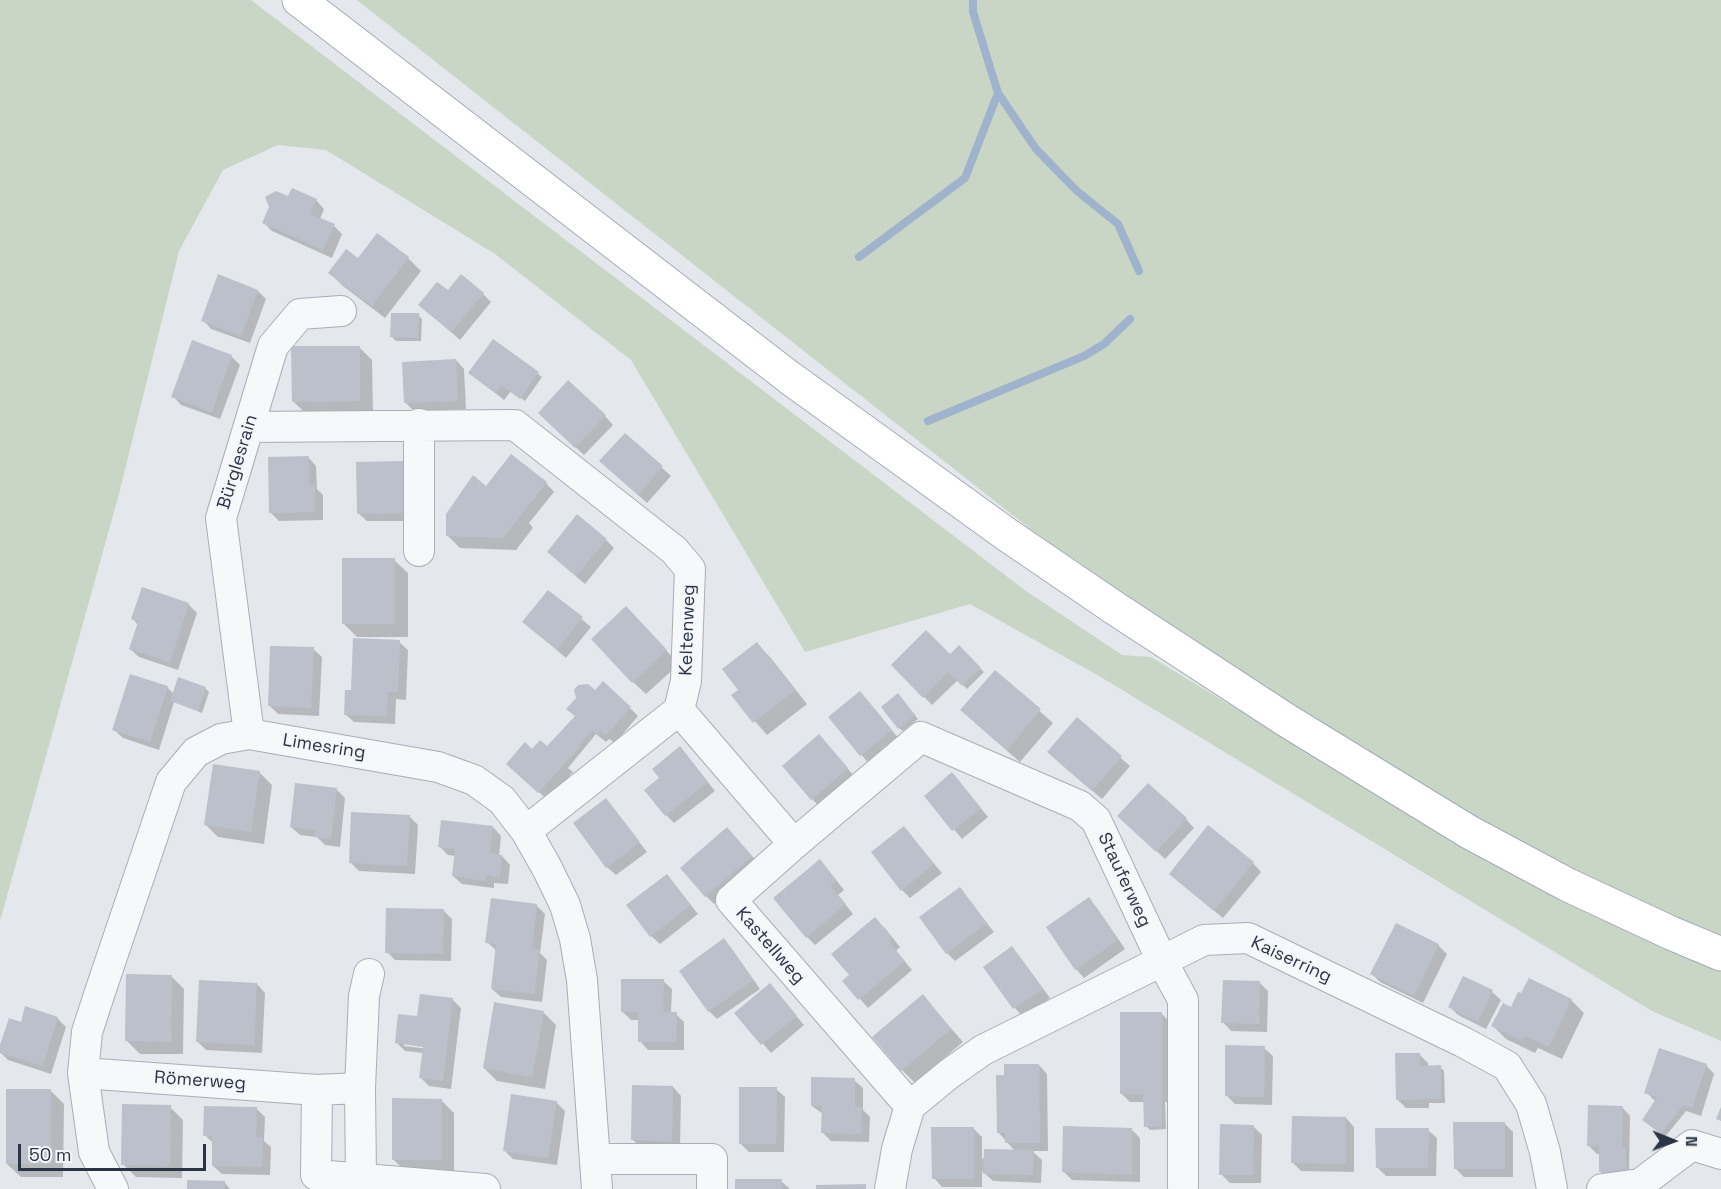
<!DOCTYPE html>
<html>
<head>
<meta charset="utf-8">
<style>
  body { margin:0 }
  #map { position:relative; width:1721px; height:1189px; overflow:hidden; background:#e4e7ec; font-family:"Space Grotesk",sans-serif }
  canvas { display:block }
  .north { position:absolute; left:1643px; top:1111px; width:60px; height:60px; -webkit-text-stroke:4px #f4f6f9; paint-order:stroke; rotate:91deg; font-size:16px; font-weight:700; line-height:24px; text-align:center; color:#2b3445 }
  .north::after { content:''; display:block; margin:auto; width:21px; height:27px; background:#2b3445; clip-path:polygon(50% 0,100% 100%,50% 72%,0 100%) }
  .scale { position:absolute; left:18px; top:1144px; width:188px; height:27px; box-sizing:border-box; border:3px solid #2b3445; border-top:0; padding-left:8px; font-size:18px; line-height:21px; white-space:nowrap; color:#2b3445; -webkit-text-stroke:4px #f4f6f9; paint-order:stroke }
</style>
</head>
<body>
<div id="map">
<canvas width="1721" height="1189"></canvas>
<div class="north">N</div>
<div class="scale">50 m</div>
</div>
<script>
const context = document.querySelector('canvas').getContext('2d');
context.lineJoin = 'round';
function fillPath(path, color) {
  context.fillStyle = color;
  context.fill(path, 'evenodd');
}
function toPath(rows) {
  const path = new Path2D();
  for (const r of rows) {
    path.moveTo(r[0], r[1]);
    for (let i = 2; i < r.length; i += 2) path.lineTo(r[i], r[i + 1]);
  }
  return path;
}
function strokePath(path, color, width, dash) {
  context.strokeStyle = color;
  context.lineWidth = width;
  context.lineCap = dash ? 'butt' : 'round';
  context.setLineDash(dash || []);
  context.stroke(path);
}
function drawText(font, color, halo, rows, align = 'center') {
  context.font = font + ' "Space Grotesk",sans-serif';
  context.lineWidth = 5;
  context.setLineDash([]);
  context.textBaseline = 'middle';
  context.strokeStyle = halo;
  context.fillStyle = color;
  for (const [text, x, y, turn = 0] of rows) {
    context.save();
    context.translate(x, y);
    context.rotate((+turn || 0) * Math.PI / 180);
    context.textAlign = isNaN(turn) ? turn : align;
    if (halo) context.strokeText(text, 0, 0);
    context.fillText(text, 0, 0);
    context.restore();
  }
}
fillPath(toPath([
  [0,0,251,0,1026,591,1122,655,1151,657,1387,800,1721,970,1721,1041,1652,1011,1099,676,970,604,805,652,631,360,495,254,326,150,278,145,223,170,179,251,119,494,0,921],
  [357,0,1721,0,1721,938,1594,879,1424,790,1089,575]
]), '#c9d6c5');
fillPath(toPath([
  [289,198,316,200,324,209,320,219,334,226,342,234,332,258,272,231,264,223],
  [378,235,408,258,421,271,385,318,343,286,330,273,358,260],
  [258,291,266,299,250,343,211,329,203,320],
  [448,292,483,294,491,302,460,340,420,305],
  [418,315,422,319,421,341,396,341,392,337],
  [494,341,542,377,525,401,511,391,504,400,470,373],
  [359,347,372,360,373,414,306,414,293,401],
  [231,356,240,365,220,419,181,405,173,396],
  [456,360,464,369,466,409,414,411,406,403],
  [540,413,605,416,613,425,584,455],
  [625,435,671,476,647,503,610,470],
  [308,457,316,466,317,489,323,495,323,520,279,521,270,512],
  [403,463,411,471,412,521,367,521,358,513],
  [546,483,554,492,529,523,533,528,516,550,460,548,447,535,491,492],
  [606,540,614,548,585,584,557,560],
  [394,560,408,573,408,637,357,637,344,624],
  [549,592,591,627,566,658,524,622],
  [188,604,197,613,178,670,139,657,130,649,138,625,133,619],
  [639,621,679,664,646,694,633,682],
  [399,642,408,650,406,700,396,699,395,724,354,722,345,714,353,692],
  [757,644,770,657,807,704,767,735,733,696,740,690],
  [959,647,984,672,967,689,958,680,932,705,893,665,950,656],
  [313,649,322,657,319,716,278,714,269,705],
  [995,672,1053,723,1020,762,975,723],
  [167,687,174,694,205,688,209,692,202,713,174,702,159,750,123,738,114,730],
  [595,692,630,708,638,716,615,743,609,739,606,742,596,734,568,768,573,772,548,800,516,772,532,751,552,752],
  [902,699,918,719,903,731,899,728],
  [868,701,899,739,869,764,830,717],
  [1077,720,1130,766,1102,799,1057,761],
  [827,745,855,777,820,807,812,799],
  [688,757,715,791,674,823,666,815],
  [259,772,272,785,264,844,218,837,205,824],
  [960,783,988,817,962,839,926,796],
  [337,790,345,798,340,847,325,845,317,837,300,835,291,827],
  [606,800,647,852,616,875,607,867],
  [410,817,418,825,415,874,359,871,350,862],
  [1186,819,1194,828,1165,859,1128,824],
  [493,827,501,836,499,856,502,856,510,865,508,884,494,883,494,888,462,884,453,876,455,856,448,855,440,847],
  [904,828,942,873,910,898,902,890],
  [736,838,760,865,714,904,706,896],
  [1253,863,1261,872,1223,918,1179,882],
  [828,870,844,890,838,895,853,914,815,945,807,937],
  [667,876,698,914,660,944,651,936],
  [960,889,994,932,955,961,947,953],
  [1089,899,1097,908,1125,949,1084,978,1076,969],
  [537,906,545,914,540,953,547,960,542,1002,501,997,492,989,497,951,487,942],
  [443,910,452,919,451,961,395,960,387,952],
  [884,927,900,947,896,951,912,970,868,1008,844,981,851,975],
  [724,940,732,949,760,989,717,1019,709,1011],
  [1438,945,1447,954,1423,1003,1380,982,1372,974],
  [1012,948,1020,957,1050,998,1023,1017,1015,1008,985,967],
  [171,976,184,989,183,1054,140,1054,127,1041],
  [1464,978,1492,992,1501,1000,1486,1029,1458,1015,1450,1007],
  [663,981,672,989,671,1014,676,1014,684,1022,684,1050,648,1050,640,1041,640,1020,631,1020,622,1011],
  [1259,982,1268,991,1267,1032,1231,1031,1223,1022],
  [257,984,265,993,262,1053,206,1050,197,1041],
  [770,985,804,1025,771,1053,737,1013],
  [923,996,963,1042,915,1083,902,1070],
  [452,999,461,1008,451,1089,429,1086,421,1078,424,1053,405,1051,397,1043,418,1018],
  [404,1043,430,1046,430,1049,404,1046],
  [1571,1000,1584,1013,1562,1059,1538,1048,1535,1053,1506,1039,1493,1026,1512,1009],
  [543,1012,556,1025,545,1089,497,1081,484,1068],
  [1161,1013,1170,1022,1170,1102,1165,1102,1166,1129,1150,1130,1146,1126,1145,1102,1130,1102,1121,1093],
  [57,1018,66,1027,51,1074,8,1060,0,1052,22,1024],
  [1264,1048,1273,1056,1272,1105,1235,1104,1226,1095],
  [1419,1054,1428,1063,1428,1067,1440,1067,1444,1071,1445,1103,1429,1103,1429,1108,1406,1108,1397,1099],
  [1039,1065,1047,1074,1048,1151,1032,1151,1042,1160,1041,1183,993,1181,982,1171,982,1187,942,1187,934,1178,973,1128,982,1137,982,1159,1015,1151,998,1132,1006,1076],
  [1706,1065,1714,1074,1701,1116,1686,1111,1665,1137,1648,1123,1656,1102,1646,1092],
  [854,1080,863,1088,863,1110,870,1117,869,1142,831,1141,822,1132,823,1114,812,1106],
  [673,1087,681,1096,680,1149,641,1148,633,1140],
  [776,1089,785,1097,784,1152,749,1152,740,1143],
  [51,1091,64,1104,63,1177,21,1177,7,1164],
  [441,1100,454,1113,454,1172,406,1172,393,1159],
  [556,1102,565,1111,557,1165,513,1159,504,1150],
  [170,1107,183,1120,182,1178,136,1177,123,1164],
  [1622,1107,1630,1116,1629,1176,1604,1175,1600,1171,1601,1154,1597,1154,1588,1145],
  [256,1108,265,1117,264,1141,271,1147,270,1175,222,1174,213,1166,214,1144,205,1135],
  [1346,1118,1354,1127,1354,1172,1301,1171,1293,1163],
  [1505,1124,1513,1132,1513,1177,1464,1177,1455,1168],
  [1253,1126,1262,1135,1261,1183,1230,1183,1221,1174],
  [1132,1130,1140,1138,1140,1182,1072,1180,1064,1172],
  [1428,1130,1437,1138,1436,1176,1386,1176,1377,1167],
  [781,1181,790,1189,737,1189],
  [224,1182,230,1189,188,1189]
]), '#0003');
strokePath(toPath([
  [998,93,1036,149,1077,191,1118,224,1139,271],
  [859,257,965,178,998,93,973,12,973,0],
  [928,421,1084,356,1104,344,1130,319]
]), '#9fb4cc', 8);
fillPath(toPath([
  [292,188,317,199,310,214,335,224,323,250,262,223,269,207,265,197,276,191,288,196],
  [377,233,409,257,372,306,328,273,346,249,358,258],
  [218,274,258,290,241,336,201,321],
  [461,274,484,293,451,332,418,305,437,282,448,290],
  [391,313,419,313,418,338,390,337],
  [493,339,539,372,520,399,501,385,495,393,468,373],
  [192,340,232,355,212,412,171,397],
  [291,346,360,346,360,401,292,402],
  [456,359,458,401,404,403,402,362],
  [568,380,606,415,575,448,538,413],
  [625,433,663,466,638,495,599,461],
  [511,454,547,482,503,538,446,536,446,514,473,475,486,486],
  [309,456,309,485,315,485,315,512,269,513,268,457],
  [403,461,404,513,357,514,356,462],
  [577,514,607,539,576,576,547,552],
  [342,558,395,558,395,624,342,624],
  [142,587,189,603,170,663,129,649,138,622,131,619],
  [548,590,583,617,557,650,522,622],
  [626,606,667,650,632,683,591,639],
  [926,630,950,654,959,645,981,668,962,686,948,672,923,698,891,665],
  [353,638,400,640,398,692,388,692,387,716,344,715,345,690,351,690],
  [757,642,795,690,753,723,731,695,738,690,722,669],
  [270,646,314,647,311,708,268,706],
  [995,670,1041,709,1007,750,960,710],
  [130,674,168,686,150,742,112,730],
  [178,677,206,687,198,711,170,701],
  [603,681,631,707,606,735,600,731,596,735,592,731,578,746,580,747,538,793,506,764,525,742,532,749,540,740,547,746,575,716,566,709,576,698,574,690,578,685,588,684,595,690],
  [860,691,892,730,860,756,828,717],
  [898,693,915,715,898,729,881,707],
  [1077,717,1122,756,1092,791,1047,752],
  [819,734,848,768,811,800,782,766],
  [680,746,708,782,665,816,644,790,659,778,652,769],
  [213,764,260,771,251,832,204,825],
  [952,772,981,808,952,831,924,796],
  [295,783,337,788,331,839,314,837,315,830,290,827],
  [1148,783,1187,818,1156,852,1117,816],
  [606,798,640,842,606,868,573,823],
  [351,812,410,815,407,866,349,863],
  [441,820,493,826,490,853,502,855,500,877,486,875,486,881,452,876,455,849,438,847],
  [1208,825,1254,862,1214,911,1169,874],
  [904,826,934,864,901,891,871,852],
  [727,827,752,856,705,897,680,868],
  [820,859,837,881,830,886,846,904,806,938,773,898],
  [667,874,691,905,650,937,626,905],
  [960,887,987,923,946,954,919,917],
  [1089,897,1118,940,1075,970,1046,927],
  [491,898,537,904,532,948,540,950,534,994,491,989,496,944,485,943],
  [386,908,444,909,443,954,385,953],
  [875,917,893,938,889,942,905,961,858,1000,842,981,849,975,831,954],
  [1396,923,1439,944,1414,996,1370,974],
  [724,938,753,980,708,1012,679,971],
  [1012,946,1043,989,1013,1009,983,967],
  [126,974,172,975,171,1042,125,1041],
  [1463,976,1493,990,1478,1022,1448,1007],
  [1529,978,1572,999,1549,1047,1525,1036,1522,1041,1491,1026,1503,1003,1511,1007,1518,992,1521,993],
  [621,979,664,979,663,1012,677,1012,676,1042,638,1042,638,1012,621,1012],
  [199,980,257,983,254,1045,196,1042],
  [1223,980,1260,981,1259,1024,1221,1023],
  [770,983,797,1016,761,1045,734,1013],
  [420,994,453,998,443,1081,419,1078,423,1047,395,1043,398,1014,417,1016],
  [923,994,951,1029,901,1071,872,1037],
  [494,1002,544,1011,532,1077,483,1068],
  [25,1006,58,1017,43,1066,0,1053,0,1045,9,1018,21,1022],
  [1120,1012,1162,1012,1162,1126,1144,1127,1143,1094,1120,1094],
  [1225,1045,1265,1046,1264,1097,1225,1096],
  [1659,1048,1707,1064,1692,1108,1683,1105,1661,1134,1642,1120,1657,1097,1644,1093],
  [1395,1053,1420,1053,1420,1066,1441,1065,1441,1099,1396,1100],
  [1004,1064,1039,1064,1040,1143,1005,1143,1005,1133,997,1133,996,1075,1004,1075],
  [811,1077,855,1078,855,1107,862,1107,861,1134,821,1133,822,1106,811,1106],
  [632,1085,673,1086,672,1141,631,1140],
  [739,1087,777,1087,776,1144,739,1144],
  [6,1089,51,1089,51,1164,6,1164],
  [511,1094,557,1101,548,1158,503,1151],
  [392,1098,442,1099,442,1160,392,1160],
  [122,1104,171,1105,170,1166,121,1165],
  [1588,1105,1623,1106,1622,1147,1626,1147,1626,1172,1599,1172,1599,1146,1587,1146],
  [204,1106,257,1107,256,1137,263,1137,262,1167,212,1166,212,1136,203,1136],
  [1721,1107,1721,1121,1716,1119],
  [1292,1116,1346,1117,1346,1164,1291,1163],
  [1453,1122,1505,1122,1505,1169,1454,1169],
  [1220,1124,1254,1125,1253,1175,1219,1175],
  [1063,1126,1132,1128,1132,1175,1062,1172],
  [931,1127,974,1127,974,1179,932,1179],
  [1375,1128,1429,1128,1428,1168,1376,1168],
  [984,1149,1034,1150,1033,1175,983,1174],
  [735,1179,782,1179,782,1189,735,1189],
  [187,1180,225,1181,224,1189,187,1189],
  [866,1184,866,1189,816,1189,816,1185]
]), '#bbc0ca');
const minor = toPath([
  [419,424,419,551],
  [249,427,515,425,674,550,690,569,686,681,679,710,526,831],
  [679,710,794,844],
  [249,734,221,518,273,346,300,314,341,311],
  [83,1073,317,1090],
  [360,1088,364,996,369,974],
  [910,1106,731,900,794,844,921,737,1080,806,1096,820,1162,961,1183,1000,1183,1186],
  [595,1159,712,1159,712,1189],
  [361,1178,360,1088,317,1090,316,1175,485,1189],
  [113,1189,94,1152,83,1073,87,1032,99,995,171,782,196,752,221,739,249,734,438,767,474,780,502,800,526,831,547,868,565,905,575,939,582,980,597,1189],
  [890,1189,897,1149,910,1106,949,1074,983,1050,1204,940,1248,938,1463,1042,1507,1066,1531,1104,1545,1152,1552,1189],
  [1602,1189,1640,1184,1692,1145,1721,1154]
]);
const primary = toPath([
  [299,0,790,378,1006,534,1116,609,1286,720,1469,832,1568,885,1671,933,1721,954]
]);
strokePath(minor, '#a9aeb7', 32);
strokePath(primary, '#a3abb8', 35);
strokePath(minor, '#f7f8fa', 30);
strokePath(primary, '#fff', 33);
drawText('18px', '#2b3445', '#f4f6f9', [
  ["Bürglesrain",238,462,-73],
  ["Keltenweg",688,630,-88],
  ["Limesring",324,747,9],
  ["Stauferweg",1124,880,65],
  ["Kastellweg",770,946,49],
  ["Kaiserring",1291,960,25],
  ["Römerweg",200,1081,4]
]);
</script>
</body>
</html>
